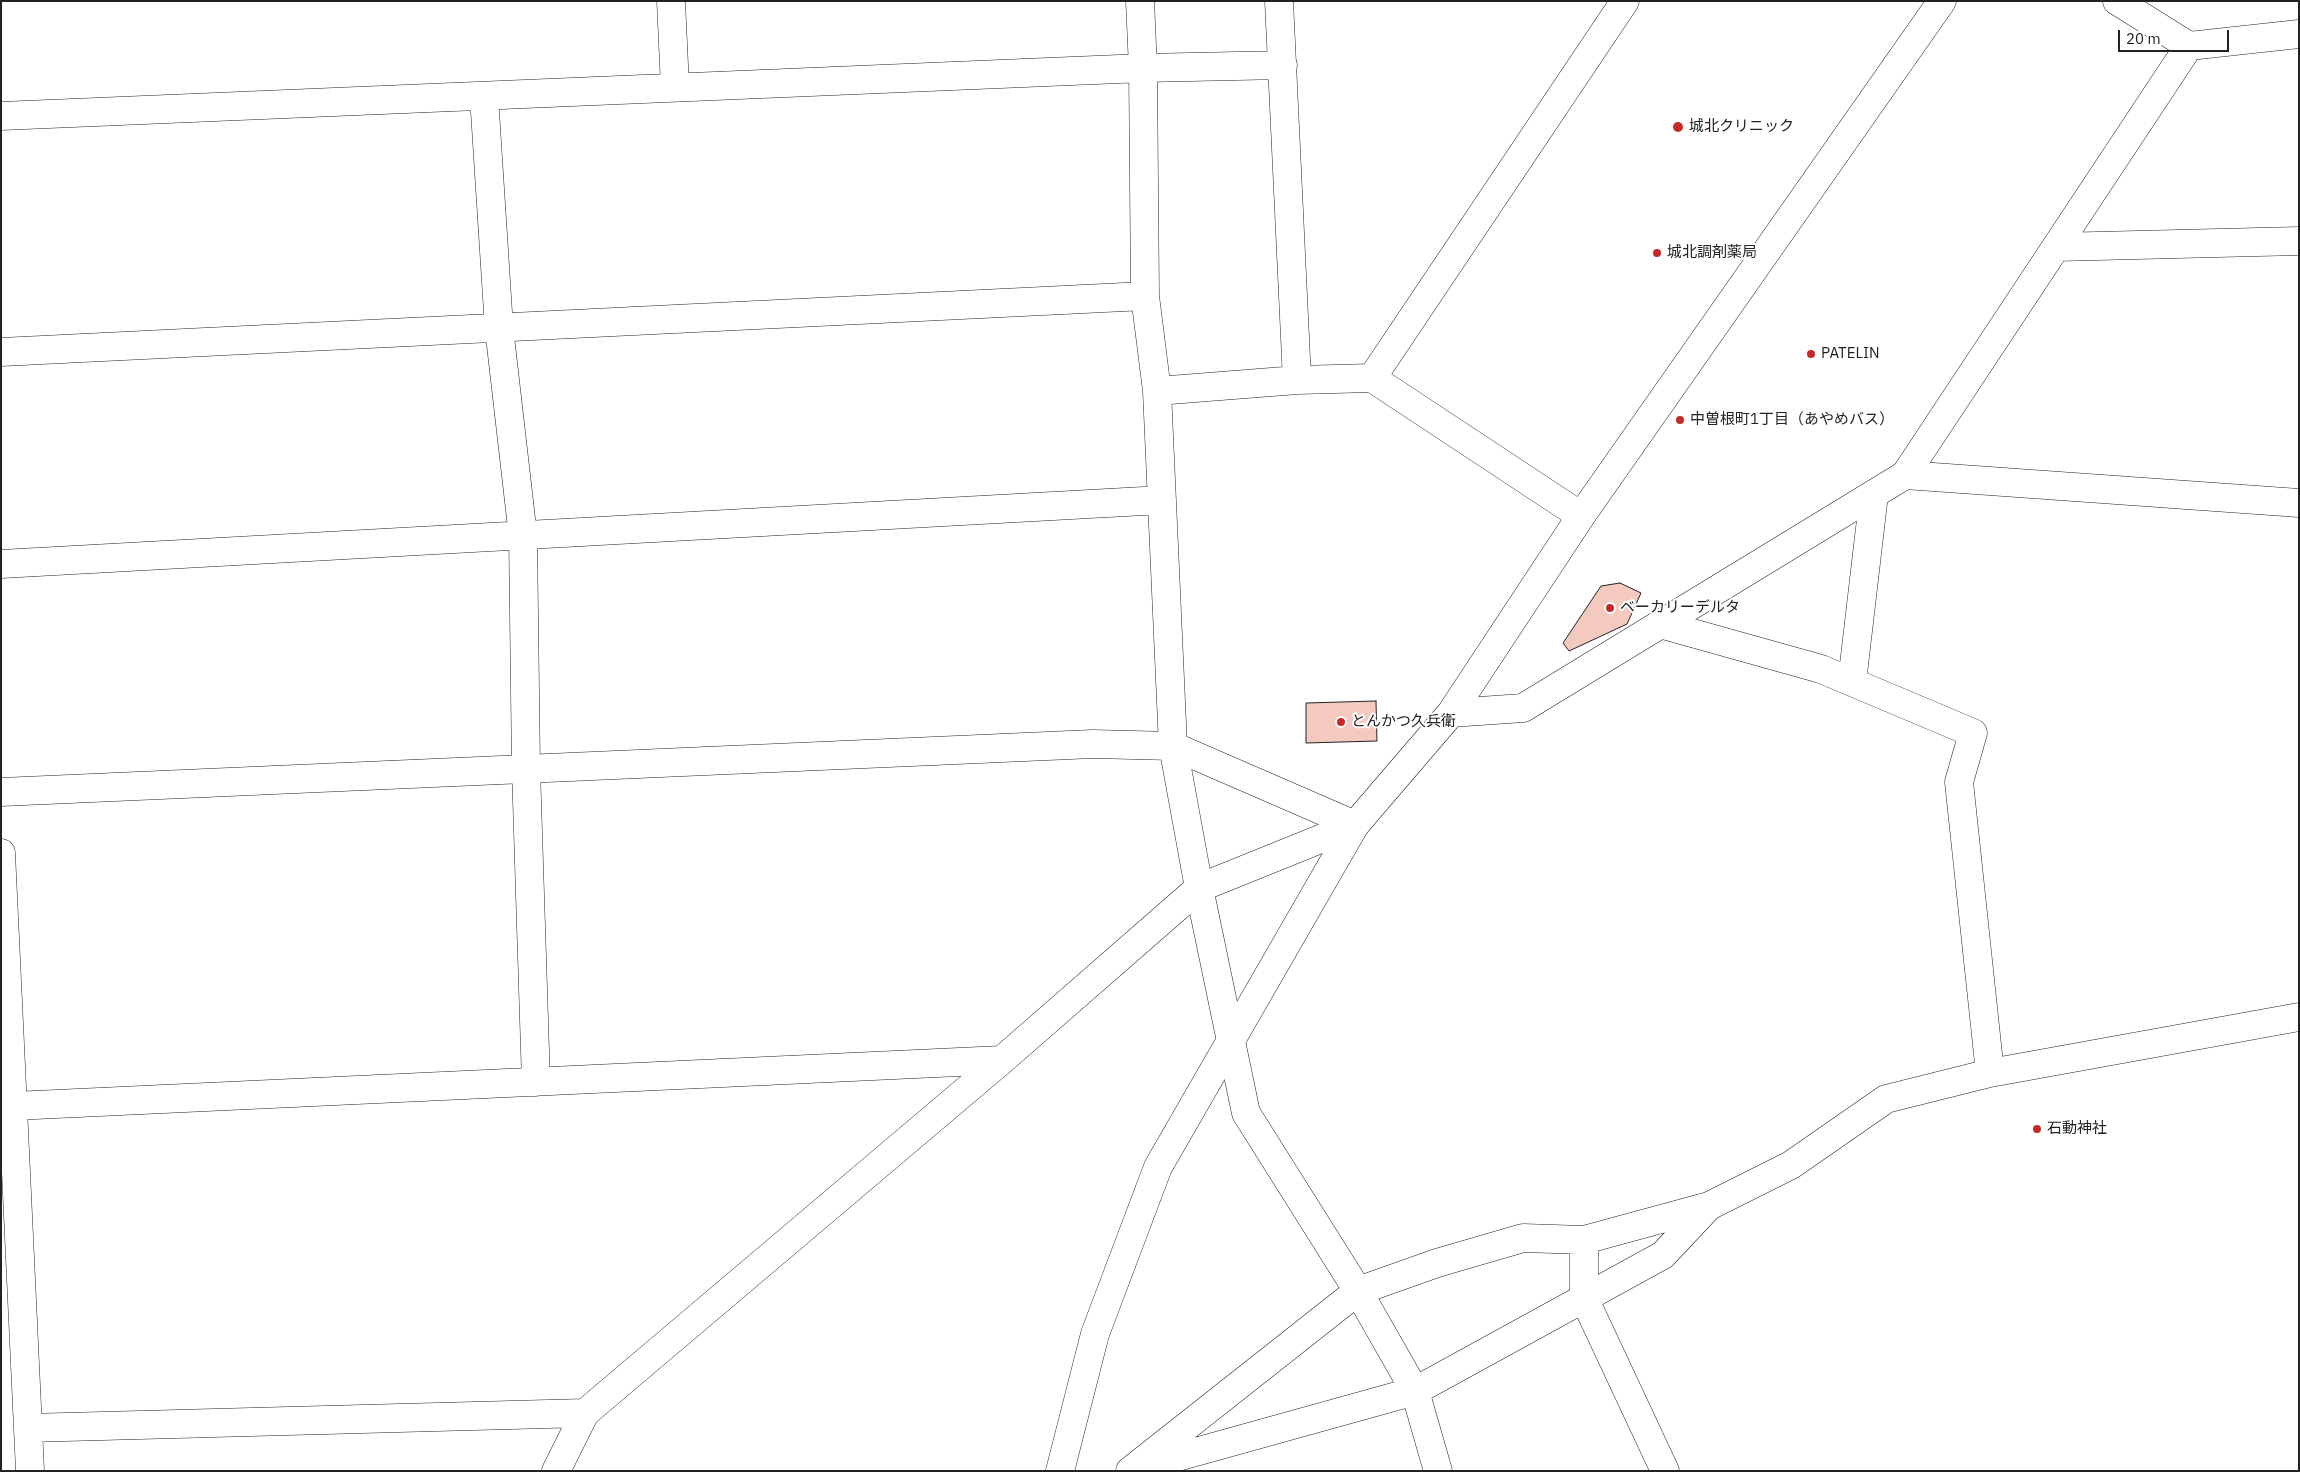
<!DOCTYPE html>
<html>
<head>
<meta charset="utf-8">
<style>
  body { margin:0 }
  #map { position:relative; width:2300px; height:1472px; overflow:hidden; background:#fff; font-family:"IBM Plex Sans",sans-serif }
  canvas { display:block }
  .frame { position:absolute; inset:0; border:2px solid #222; pointer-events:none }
  .scale { position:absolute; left:2118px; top:30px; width:111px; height:22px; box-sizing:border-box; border:2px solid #222; border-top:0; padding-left:6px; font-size:15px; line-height:18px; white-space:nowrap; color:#222; -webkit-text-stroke:4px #fff; paint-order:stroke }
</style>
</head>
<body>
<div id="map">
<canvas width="2300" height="1472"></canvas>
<div class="frame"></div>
<div class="scale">20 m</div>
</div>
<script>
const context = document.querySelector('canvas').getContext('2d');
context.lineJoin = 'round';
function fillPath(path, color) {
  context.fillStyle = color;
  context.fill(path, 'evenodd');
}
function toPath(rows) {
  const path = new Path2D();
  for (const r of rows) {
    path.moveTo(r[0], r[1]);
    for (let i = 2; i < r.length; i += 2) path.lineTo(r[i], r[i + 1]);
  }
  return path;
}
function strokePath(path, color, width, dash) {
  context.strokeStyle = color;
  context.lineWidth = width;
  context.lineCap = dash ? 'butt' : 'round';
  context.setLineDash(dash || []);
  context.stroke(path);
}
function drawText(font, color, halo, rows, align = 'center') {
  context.font = font + ' "IBM Plex Sans","Noto Sans JP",sans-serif';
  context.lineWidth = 4;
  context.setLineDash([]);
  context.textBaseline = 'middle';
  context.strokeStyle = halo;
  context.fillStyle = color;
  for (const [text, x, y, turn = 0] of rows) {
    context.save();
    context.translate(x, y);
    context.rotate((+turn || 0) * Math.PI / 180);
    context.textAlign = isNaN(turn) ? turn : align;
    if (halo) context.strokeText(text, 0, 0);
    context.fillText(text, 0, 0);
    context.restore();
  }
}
const building = toPath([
  [1620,583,1641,593,1627,624,1569,651,1563,643,1601,586,1620,583],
  [1376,701,1377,741,1306,743,1306,703,1376,701]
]);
fillPath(building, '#f3c9c0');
strokePath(building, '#222', 1);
const minor = toPath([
  [671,1,675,87],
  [1140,1,1143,68,1145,296,1157,391,1173,746,1199,888,1246,1113,1358,1291,1415,1391,1438,1471],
  [1279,1,1297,380],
  [2117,1,2189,46,2299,34],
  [484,96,499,328,523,536,526,769,536,1082],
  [1,116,1143,68,1283,65],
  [2056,247,2299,241],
  [1,352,1145,296],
  [1372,378,1625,1],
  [1157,391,1297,380,1372,378,1581,516],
  [1905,475,2189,46],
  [1,564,1162,500],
  [1660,624,1821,669,1973,733,1959,782,1990,1073],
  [1852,682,1874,494],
  [1,853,30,1471],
  [13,1106,1002,1060],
  [1584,1240,1584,1298,1665,1471],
  [28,1428,585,1413],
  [1145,1466,1415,1391,1663,1255,1709,1206],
  [556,1471,585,1413,1002,1060,1199,888,1355,825],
  [1130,1471,1358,1291,1437,1263,1523,1238,1584,1240,1709,1206,1791,1165,1886,1099,1990,1073,2299,1017]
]);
const tertiary = toPath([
  [1451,713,1523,708,1905,475,2299,503],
  [1,792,1093,744,1173,746,1355,825],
  [1060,1471,1095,1334,1158,1167,1355,825,1451,713,1581,516,1942,1]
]);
strokePath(minor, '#222', 29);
strokePath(tertiary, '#222', 29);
strokePath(minor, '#fff', 28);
strokePath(tertiary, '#fff', 28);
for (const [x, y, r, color] of [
  [1678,127,6,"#c62828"],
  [1657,253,5,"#c62828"],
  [1811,354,5,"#c62828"],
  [1680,420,5,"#c62828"],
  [1610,608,5,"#c62828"],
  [1341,722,5,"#c62828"],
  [2037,1129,5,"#c62828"]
]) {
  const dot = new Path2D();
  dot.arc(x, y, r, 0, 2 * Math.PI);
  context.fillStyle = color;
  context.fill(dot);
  strokePath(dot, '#fff', 2);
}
drawText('15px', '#222', '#fff', [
  ["城北クリニック",1689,127],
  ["城北調剤薬局",1667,253],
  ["PATELIN",1821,354],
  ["中曽根町1丁目（あやめバス）",1690,420],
  ["ベーカリーデルタ",1620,608],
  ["とんかつ久兵衛",1351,722],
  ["石動神社",2047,1129]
], 'left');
</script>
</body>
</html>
